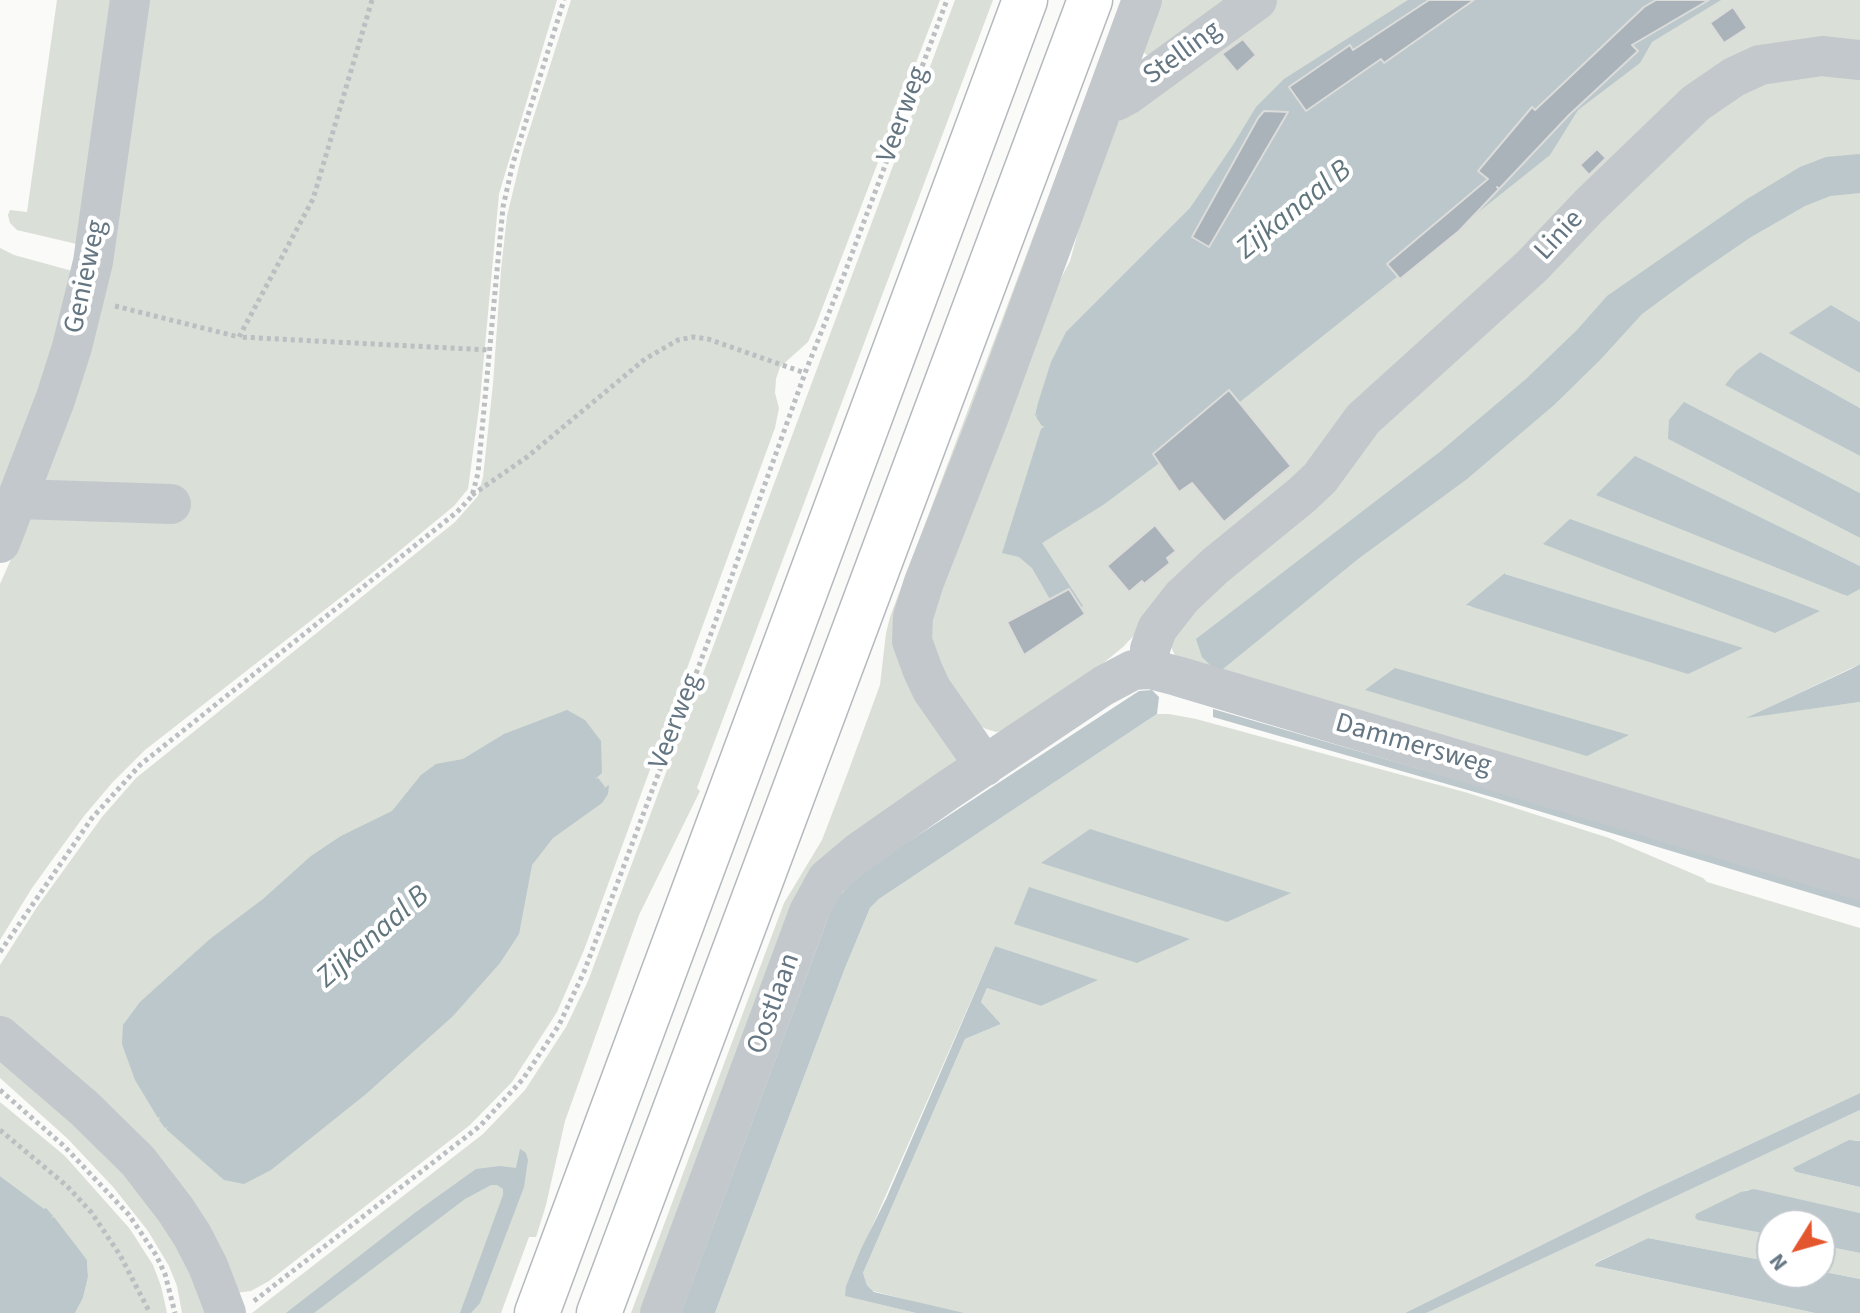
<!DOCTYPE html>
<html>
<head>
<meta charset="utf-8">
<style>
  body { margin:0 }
  #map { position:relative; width:1860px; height:1313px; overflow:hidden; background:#fafaf8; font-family:"Source Sans 3",sans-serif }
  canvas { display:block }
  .north { position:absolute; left:1756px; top:1209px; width:80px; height:80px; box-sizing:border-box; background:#fff; border:2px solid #c1c8cd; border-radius:50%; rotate:233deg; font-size:22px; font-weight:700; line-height:32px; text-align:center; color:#657683 }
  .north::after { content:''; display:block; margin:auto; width:28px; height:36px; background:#e4572e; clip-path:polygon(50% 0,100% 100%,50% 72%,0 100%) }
</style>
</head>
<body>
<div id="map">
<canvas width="1860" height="1313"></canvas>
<div class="north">N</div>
</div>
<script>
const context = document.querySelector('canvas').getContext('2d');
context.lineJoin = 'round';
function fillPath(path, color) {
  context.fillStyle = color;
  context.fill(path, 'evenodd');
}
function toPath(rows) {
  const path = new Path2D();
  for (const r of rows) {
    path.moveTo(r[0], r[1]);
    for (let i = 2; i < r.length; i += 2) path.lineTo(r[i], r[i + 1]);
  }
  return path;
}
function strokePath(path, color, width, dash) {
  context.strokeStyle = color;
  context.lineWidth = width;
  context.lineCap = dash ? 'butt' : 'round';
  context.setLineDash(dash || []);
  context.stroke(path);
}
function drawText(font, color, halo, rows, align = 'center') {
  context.font = font + ' "Source Sans 3",sans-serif';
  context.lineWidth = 8;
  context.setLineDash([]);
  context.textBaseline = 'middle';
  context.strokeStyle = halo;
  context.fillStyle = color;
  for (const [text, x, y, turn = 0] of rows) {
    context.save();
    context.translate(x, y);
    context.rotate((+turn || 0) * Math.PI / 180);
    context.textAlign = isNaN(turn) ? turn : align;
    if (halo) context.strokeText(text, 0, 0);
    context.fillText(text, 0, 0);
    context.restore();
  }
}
fillPath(toPath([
  [57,0,116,0,81,245,17,230,10,223,8,215,10,210,27,212],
  [143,0,557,0,499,194,480,400,468,489,454,506,381,566,145,750,112,783,84,816,32,888,0,940,0,584,12,557],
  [571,0,940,0,815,327,808,342,780,367,776,379,775,393,779,408,775,428,584,950,557,1012,512,1082,470,1125,269,1281,251,1291,235,1293,0,1018,0,965,37,907,102,817,136,778,455,522,478,496,483,477,493,384,501,270,507,216,523,150],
  [955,0,993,0,697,788,700,791,639,915,565,1121,546,1205,536,1237,529,1237,501,1313,252,1313,483,1134,525,1090,566,1027,588,981],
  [1152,0,1245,0,1154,60,1136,47],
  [1268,0,1860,0,1860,54,1770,54,1141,628,1123,647,1101,665,1009,730,996,732,986,729,976,724,920,640,1058,284,1070,261,1109,121],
  [1860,75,1860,322,1831,305,1790,333,1860,373,1860,408,1760,352,1726,385,1860,456,1860,493,1684,403,1668,439,1860,538,1860,566,1635,457,1846,596,1860,589,1860,664,1749,717,1860,702,1860,869,1176,658,1169,642,1169,632,1623,193,1709,116,1738,94,1784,77],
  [1505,574,1741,648,1742,648,1467,606],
  [1091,83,906,606,963,758,838,858,653,1313,631,1313,784,903,822,840,848,772,880,685,886,633,890,617],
  [0,248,14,255,76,272,0,505],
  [1157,714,1169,714,1196,719,1468,793,1609,838,1703,878,1707,882,1860,928,1860,1093,1648,1192,1405,1313,957,1313,873,1291,867,1285,863,1273,965,1039,1001,1024,981,1002,987,988,1041,1006,1097,980,995,946,846,1286,846,1296,916,1313,715,1313,845,968,870,908,879,899],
  [0,1054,136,1172,214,1313,182,1313,177,1286,169,1266,148,1231,114,1188,68,1139,0,1078],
  [0,1102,65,1156,130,1229,153,1265,161,1286,167,1313,75,1313,83,1298,88,1277,87,1260,44,1210,0,1176],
  [1860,1110,1860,1141,1855,1140,1796,1172,1860,1187,1860,1213,1754,1190,1747,1190,1697,1214,1695,1218,1772,1235,1772,1262,1648,1238,1595,1263,1599,1267,1815,1313,1425,1313],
  [1820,1245,1860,1253,1860,1279,1820,1271]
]), '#dadfd7');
fillPath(toPath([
  [1408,0,1721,0,1652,42,1640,63,1578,110,1550,155,1216,421,1103,505,1042,543,1083,606,1069,617,1051,601,1032,568,1019,557,1002,553,1041,429,1045,426,1042,426,1036,417,1038,415,1035,416,1038,403,1051,362,1066,332,1190,208,1233,145,1256,107,1284,79],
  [1860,154,1860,193,1830,196,1805,206,1751,237,1691,278,1642,314,1600,360,1554,405,1467,479,1358,559,1218,673,1202,657,1196,639,1441,451,1526,379,1577,330,1607,296,1747,199,1800,167,1826,157],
  [1831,305,1860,322,1860,373,1789,333],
  [1760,352,1860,408,1860,456,1725,385,1736,371],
  [1684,402,1860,493,1860,538,1668,439,1669,420],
  [1635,456,1860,566,1860,589,1847,596,1596,495],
  [1570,519,1783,597,1820,611,1775,633,1543,544],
  [1505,573,1505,574,1743,648,1688,674,1466,605],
  [1860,664,1860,702,1746,718,1851,669],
  [1395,668,1629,735,1587,756,1365,690],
  [1152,690,1159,697,1157,714,879,899,870,908,845,968,715,1313,681,1313,834,902,859,874,1139,691],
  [1213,709,1860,897,1860,908,1492,797,1213,717],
  [567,710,585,720,601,741,602,773,595,779,598,778,602,783,605,787,603,789,609,785,608,794,602,803,553,838,532,865,519,934,500,963,453,1016,366,1094,271,1170,244,1184,224,1180,166,1129,168,1127,165,1128,159,1120,160,1117,158,1118,135,1080,122,1044,123,1025,140,1002,210,939,263,899,311,856,341,836,392,811,421,775,436,764,463,759,504,734],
  [1090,829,1291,893,1227,922,1041,863],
  [1029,887,1190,939,1137,963,1014,924],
  [995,946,1098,980,1041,1006,987,988,981,1002,1001,1024,965,1039,863,1273,867,1285,874,1292,964,1313,916,1313,845,1296,846,1286,861,1249,886,1199],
  [1860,1093,1860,1110,1426,1313,1405,1313,1648,1192],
  [1849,1140,1860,1141,1860,1187,1796,1172,1793,1168],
  [520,1149,526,1153,528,1160,524,1187,480,1303,471,1313,460,1313,503,1195,503,1189,497,1185,491,1185,465,1199,314,1313,286,1313,416,1212,476,1169,500,1166,516,1168],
  [0,1176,44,1209,46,1208,53,1216,51,1218,54,1217,87,1260,88,1277,83,1298,75,1313,0,1313],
  [1754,1189,1860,1213,1860,1253,1820,1245,1820,1225,1772,1225,1772,1235,1698,1220,1695,1218,1696,1214,1741,1192],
  [1648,1238,1772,1262,1772,1273,1820,1271,1860,1279,1860,1313,1815,1313,1595,1266,1596,1263]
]), '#bbc7cb');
const building = toPath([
  [1429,0,1474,0,1384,63,1381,59,1306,111,1289,87,1350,45,1353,50,1429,0],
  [1656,0,1709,0,1632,45,1638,51,1569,115,1499,189,1497,187,1499,189,1459,231,1400,279,1387,264,1488,179,1478,171,1532,107,1535,110,1644,7,1656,0],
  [1733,7,1747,28,1724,43,1710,23,1733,7],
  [1243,39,1256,55,1237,72,1222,54,1243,39],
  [1264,111,1288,112,1209,247,1192,237,1258,118,1264,111],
  [1597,149,1606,158,1589,175,1580,165,1597,149],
  [1229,390,1291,466,1224,522,1192,483,1179,492,1153,454,1229,390],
  [1155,525,1176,551,1167,558,1170,563,1144,584,1142,581,1129,592,1107,566,1155,525],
  [1069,589,1085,614,1024,655,1007,622,1069,589]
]);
fillPath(building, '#aab3b9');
strokePath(building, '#dcdcda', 2);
const highway = toPath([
  [537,1313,1025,0],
  [599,1313,1090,0]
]);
strokePath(highway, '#b4b9bd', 47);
strokePath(toPath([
  [372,0,313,199,239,337,489,350],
  [115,306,239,337],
  [472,495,527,457,645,359,678,340,693,337,708,339,805,373],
  [0,952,92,818,140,765,457,512,472,496,478,473,503,207,513,163,564,0],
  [0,1090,64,1146,129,1215,156,1255,165,1274,175,1313],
  [0,1130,67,1186,91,1212,120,1255,150,1313],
  [254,1301,480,1126,523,1079,559,1025,584,972,712,631,805,373,844,275,947,0]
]), '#bbbfc2', 5, [4, 4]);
strokePath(toPath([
  [1107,100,1116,101,1127,95,1257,0],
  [18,499,171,504],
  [0,543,55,400,72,347,93,262,130,0],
  [1150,669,1150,649,1157,629,1182,597,1215,566,1302,495,1320,478,1363,419,1532,266,1589,206,1696,103,1734,77,1760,65,1822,56,1860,60],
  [985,766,932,690,923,671,912,641,913,617,924,582,988,419,1142,0],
  [0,1036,84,1108,138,1161,175,1209,192,1235,208,1266,226,1313],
  [660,1313,809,912,827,879,858,853,945,792,1103,686,1133,670,1150,669,1177,676,1860,880]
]), '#c3c8cc', 40);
strokePath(highway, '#fff', 44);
drawText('28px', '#657683', '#fff', [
  ["Stelling",1183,54,-36],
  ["Veerweg",904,115,-70],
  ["Linie",1560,236,-47],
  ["Genieweg",87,277,-78],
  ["Veerweg",677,722,-69],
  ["Dammersweg",1413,746,16],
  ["Oostlaan",775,1004,-70]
]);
drawText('italic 30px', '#60757c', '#fff', [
  ["Zijkanaal B",1295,211,-39],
  ["Zijkanaal B",374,938,-41]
]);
</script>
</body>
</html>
